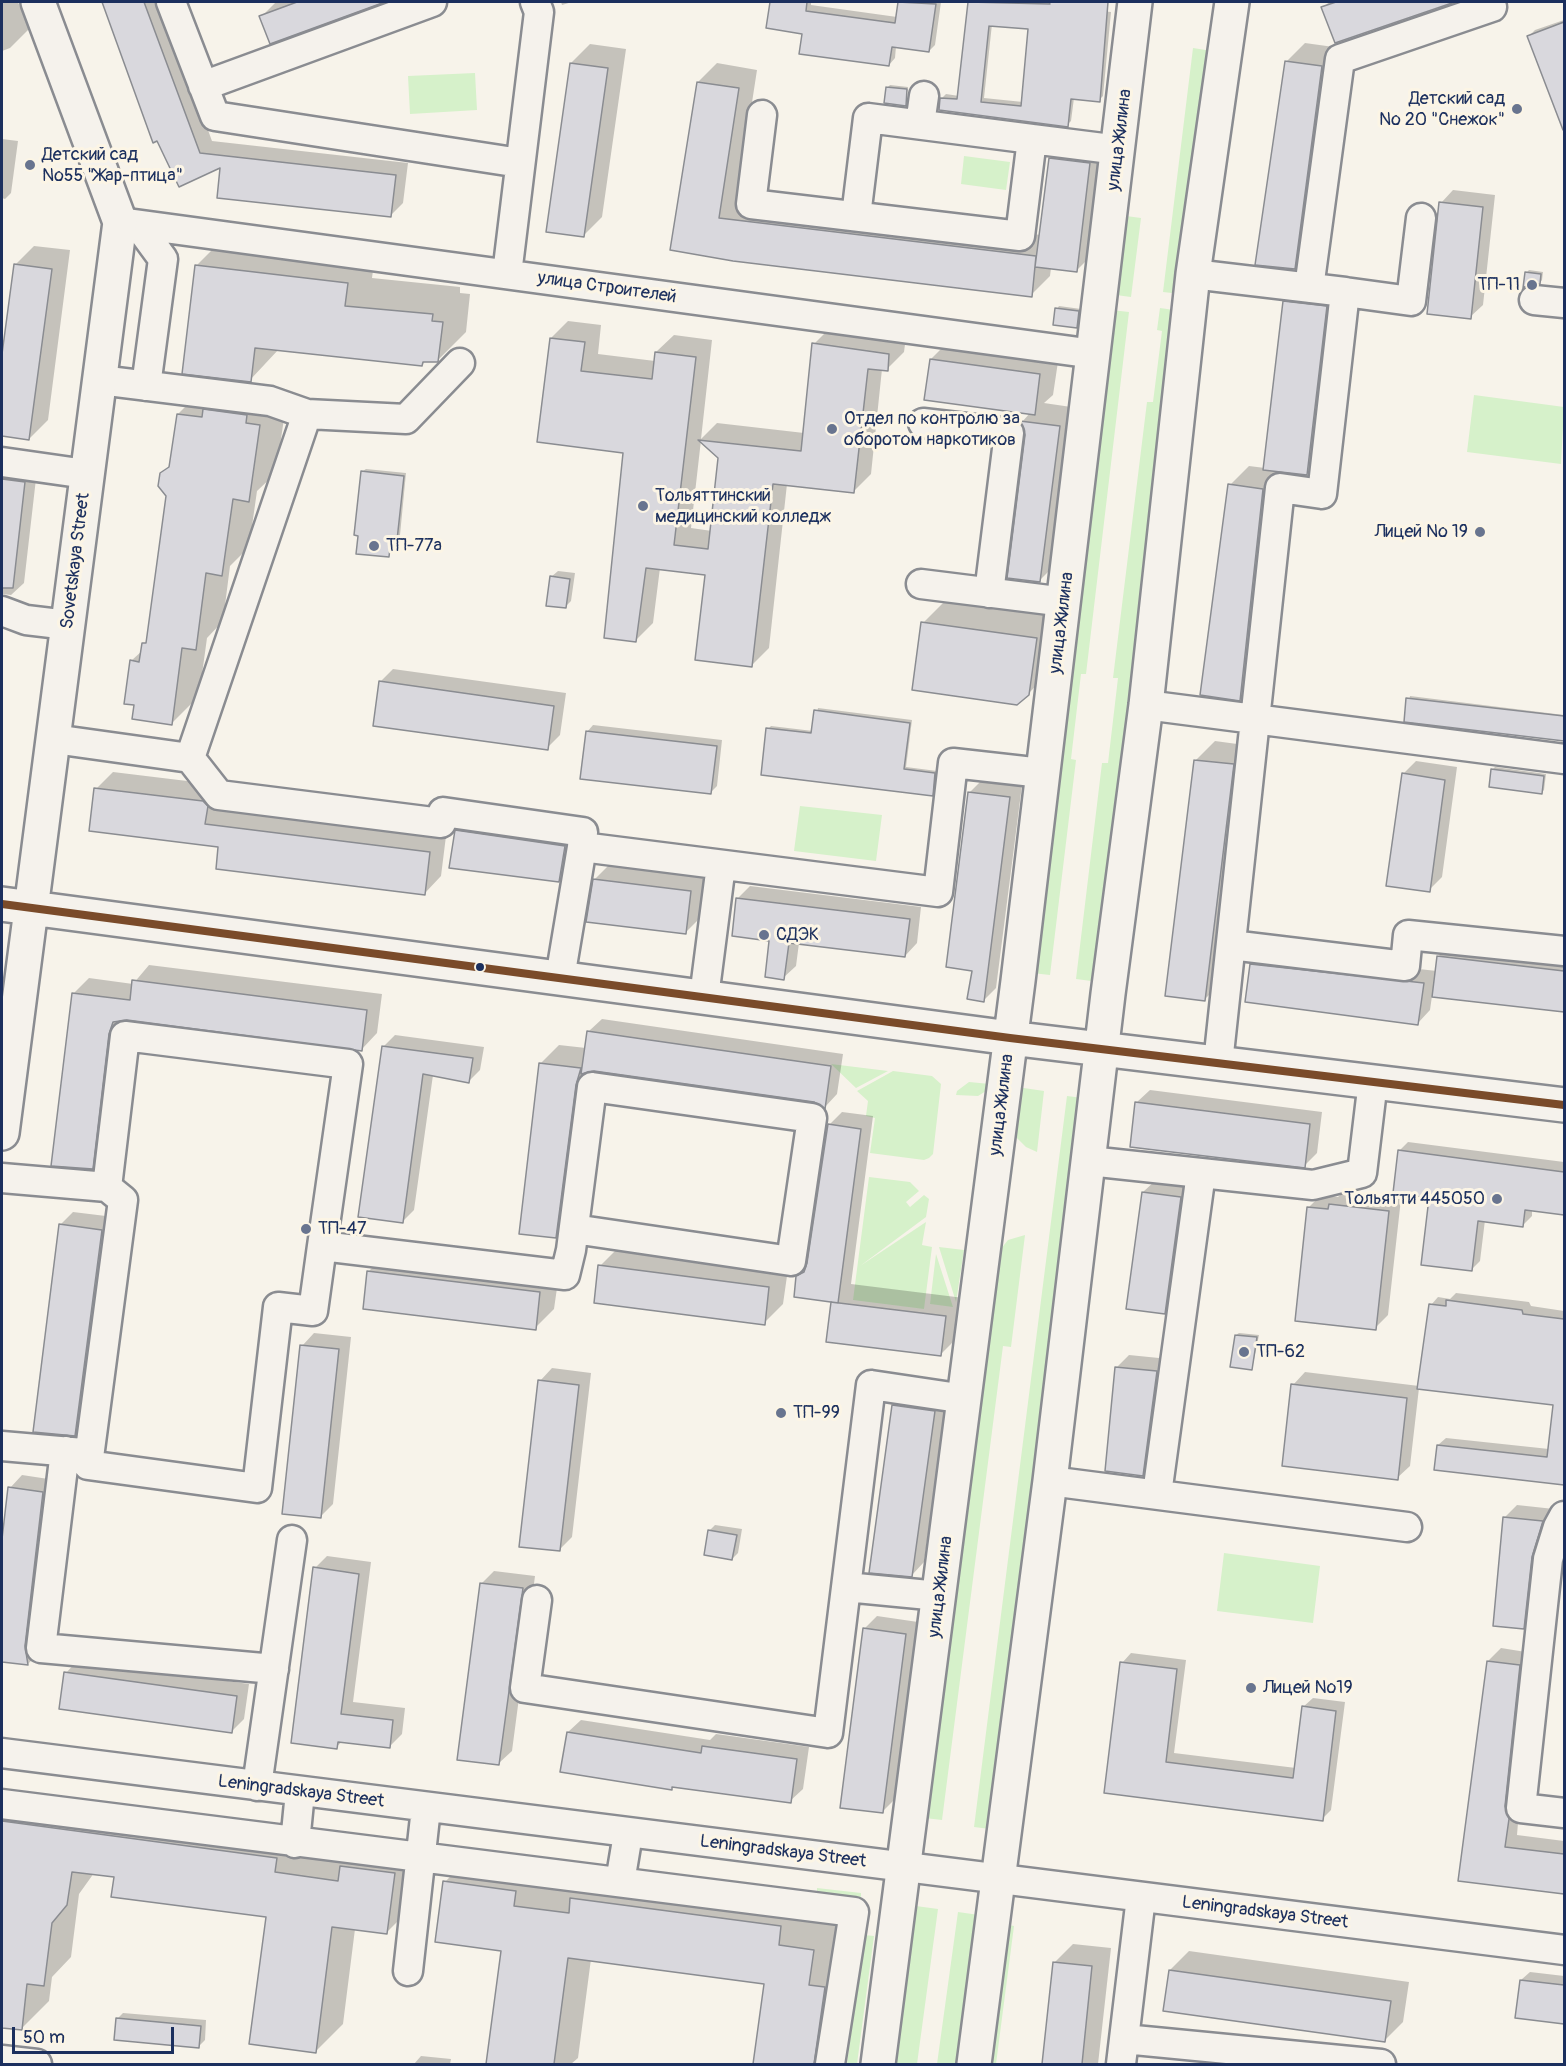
<!DOCTYPE html>
<html>
<head>
<meta charset="utf-8">
<style>
  body { margin:0 }
  #map { position:relative; width:1566px; height:2066px; overflow:hidden; background:#f7f3ea; font-family:Pangolin,sans-serif }
  canvas { display:block }
  .frame { position:absolute; inset:0; border:3px solid #1b2f5e; pointer-events:none }
  .scale { position:absolute; left:12px; top:2027px; width:162px; height:27px; box-sizing:border-box; border:3px solid #1b2f5e; border-top:0; padding-left:8px; font-size:18px; line-height:21px; white-space:nowrap; color:#1b2f5e; -webkit-text-stroke:4px #fcf5e5; paint-order:stroke }
</style>
</head>
<body>
<div id="map">
<canvas width="1566" height="2066"></canvas>
<div class="frame"></div>
<div class="scale">50 m</div>
</div>
<script>
const context = document.querySelector('canvas').getContext('2d');
context.lineJoin = 'round';
function fillPath(path, color) {
  context.fillStyle = color;
  context.fill(path, 'evenodd');
}
function toPath(rows) {
  const path = new Path2D();
  for (const r of rows) {
    path.moveTo(r[0], r[1]);
    for (let i = 2; i < r.length; i += 2) path.lineTo(r[i], r[i + 1]);
  }
  return path;
}
function strokePath(path, color, width, dash) {
  context.strokeStyle = color;
  context.lineWidth = width;
  context.lineCap = dash ? 'butt' : 'round';
  context.setLineDash(dash || []);
  context.stroke(path);
}
function drawText(font, color, halo, rows, align = 'center') {
  context.font = font + ' Pangolin,sans-serif';
  context.lineWidth = 6;
  context.setLineDash([]);
  context.textBaseline = 'middle';
  context.strokeStyle = halo;
  context.fillStyle = color;
  for (const [text, x, y, turn = 0] of rows) {
    context.save();
    context.translate(x, y);
    context.rotate((+turn || 0) * Math.PI / 180);
    context.textAlign = isNaN(turn) ? turn : align;
    if (halo) context.strokeText(text, 0, 0);
    context.fillText(text, 0, 0);
    context.restore();
  }
}
fillPath(toPath([
  [1193,48,1212,51,1181,294,1163,292],
  [475,73,477,110,410,114,408,76],
  [964,156,1010,162,1006,190,961,184],
  [1126,216,1141,218,1131,297,1116,295],
  [1160,308,1181,311,1099,982,1076,979,1102,763,1108,763,1118,678,1113,678,1147,402,1153,402,1162,331,1157,330],
  [1111,310,1129,312,1086,674,1081,674,1071,759,1076,760,1050,975,1032,973],
  [1474,395,1564,407,1561,464,1467,452],
  [800,806,882,815,876,861,794,851],
  [831,1064,888,1071,856,1088],
  [893,1071,932,1076,941,1084,933,1154,929,1158,924,1160,870,1153,875,1118,866,1116,868,1101,857,1091],
  [969,1082,990,1084,986,1091,978,1096,956,1095,957,1091],
  [1017,1087,1044,1091,1037,1152,1026,1147,1014,1135],
  [1067,1096,1083,1098,990,1829,974,1827],
  [869,1177,910,1182,919,1191,906,1202,910,1207,924,1195,929,1199,926,1217,860,1266,926,1222,922,1245,932,1247,924,1309,853,1300],
  [1025,1235,1011,1347,1003,1346,942,1820,925,1818,996,1255,1008,1240],
  [939,1247,964,1250,956,1302],
  [936,1254,953,1307,930,1304],
  [1224,1553,1320,1566,1313,1623,1217,1611],
  [817,1888,861,1893,861,1899,817,1894],
  [916,1906,938,1909,917,2064,895,2064],
  [958,1912,979,1915,959,2064,937,2064],
  [1003,1924,1014,1926,996,2064,986,2064],
  [864,1935,874,1936,857,2064,847,2064]
]), '#d6f1ca');
fillPath(toPath([
  [2,2,18,2,29,29,10,48,2,51],
  [103,2,161,2,212,141,408,163,403,203,391,215,222,166,158,139,154,141],
  [276,2,385,2,271,42,261,17],
  [561,2,572,2,562,5],
  [771,2,811,2,811,5,897,17,899,2,941,2,935,45,929,51,896,46,895,58,889,65,804,32,767,27],
  [969,2,1092,2,1093,10,1111,12,1103,96,1099,100,1074,98,1071,121,1067,125,942,98,946,94,959,96],
  [992,24,1029,28,1023,102,984,98],
  [1329,2,1450,2,1336,41,1323,8],
  [1564,20,1564,96,1553,100,1529,36,1535,30],
  [1305,43,1341,48,1313,249,1294,268,1286,62],
  [590,44,626,49,602,217,583,236,571,63],
  [717,63,757,70,737,200,1041,235,1050,158,1069,139,1108,144,1095,252,1076,271,1051,268,1050,276,1031,295,672,249,698,82],
  [890,85,908,87,905,105,888,87],
  [2,139,18,141,11,193,5,199,2,198],
  [1453,190,1495,195,1483,305,1470,317,1441,203],
  [225,237,375,255,372,278,460,287,460,293,470,294,466,332,438,360,426,360,422,365,279,349,250,380,197,265],
  [34,246,70,250,48,420,29,439,2,435,2,365,15,265],
  [1529,270,1543,272,1542,280,1540,283,1526,273],
  [1298,289,1339,294,1319,461,1306,473,1282,470,1259,680,1240,699,1230,485,1249,466,1265,468,1285,302],
  [1059,306,1081,309,1079,324,1077,326,1057,309],
  [568,321,601,325,598,354,655,361,656,352,674,335,712,340,701,439,717,423,804,433,814,344,831,327,906,337,904,352,887,369,882,369,871,474,854,491,787,484,769,648,752,665,707,574,660,568,653,623,636,640,625,451,551,338],
  [701,440,720,457,712,531,691,528],
  [950,340,1059,355,1053,395,1044,403,1078,408,1058,562,1039,581,1027,435,1022,422,1030,413,931,359],
  [205,387,287,398,276,473,257,491,249,547,230,566,223,621,207,638,199,696,172,723,136,704,131,661,143,650,148,639,167,495,162,474,171,464,178,414],
  [2,459,37,470,24,583,11,595,2,594],
  [366,469,406,473,400,535,392,538,388,556,363,471],
  [558,571,575,573,571,601,565,607,551,577],
  [959,587,1072,603,1064,657,1028,694,923,623],
  [393,669,566,693,560,735,547,748,380,682],
  [1410,696,1564,715,1564,738,1405,720],
  [818,708,912,720,906,767,937,771,935,792,932,794,768,729,771,726,813,731],
  [593,725,722,740,717,786,711,792,587,732],
  [1215,741,1252,746,1223,981,1204,1000,1196,760],
  [1416,761,1457,767,1442,877,1429,890,1403,774],
  [1495,767,1546,774,1544,790,1541,793,1492,770],
  [113,772,220,785,446,836,441,876,425,893,220,846,96,789],
  [982,780,1022,785,996,988,983,1001,974,969,970,792],
  [476,812,583,828,578,861,559,880,457,831],
  [614,860,709,872,704,914,685,933,595,879],
  [750,886,921,907,917,943,905,956,799,943,796,966,783,978,770,939,738,898],
  [1451,944,1564,957,1564,1010,1432,996,1430,1010,1418,1023,1251,965,1264,952,1437,971,1438,957],
  [149,965,382,994,377,1033,362,1049,123,1019,108,1152,92,1168,73,994,89,978,133,984],
  [602,1019,843,1054,837,1094,825,1107,815,1100,594,1069,574,1217,555,1236,540,1064,559,1045,586,1048,589,1031],
  [395,1035,484,1047,480,1070,468,1082,433,1075,414,1210,402,1222,383,1047],
  [1150,1090,1322,1112,1317,1153,1304,1166,1137,1102],
  [842,1112,873,1116,851,1284,964,1298,960,1335,941,1354,832,1303,798,1277,807,1268,829,1125],
  [1408,1142,1564,1162,1564,1214,1532,1210,1532,1216,1523,1225,1485,1220,1480,1261,1471,1270,1431,1197,1399,1151],
  [1156,1180,1193,1184,1177,1300,1164,1313,1143,1192],
  [1343,1192,1401,1199,1388,1315,1375,1328,1308,1208,1321,1195,1338,1197],
  [73,1212,114,1217,87,1421,75,1434,60,1225],
  [619,1247,788,1269,783,1304,764,1323,600,1266],
  [388,1252,559,1274,554,1309,535,1328,369,1271],
  [1456,1293,1529,1302,1531,1306,1564,1311,1564,1484,1436,1469,1438,1445,1446,1438,1549,1449,1554,1404,1419,1388,1410,1466,1397,1478,1293,1385,1305,1372,1419,1386,1431,1305,1438,1297,1450,1299],
  [314,1333,351,1337,333,1504,321,1516,302,1346],
  [1239,1333,1259,1335,1252,1369,1236,1335],
  [1129,1355,1169,1359,1155,1462,1142,1475,1117,1367],
  [552,1368,591,1373,572,1537,559,1550,540,1381],
  [906,1393,947,1399,924,1562,912,1575,894,1406],
  [22,1475,55,1480,40,1651,28,1664,2,1660,2,1550,10,1488],
  [1517,1505,1554,1509,1536,1615,1523,1627,1504,1518],
  [715,1525,742,1529,738,1553,732,1559,709,1531],
  [327,1556,371,1562,353,1702,405,1708,402,1734,390,1746,343,1741,336,1747,315,1568],
  [494,1571,535,1576,512,1751,499,1763,482,1583],
  [877,1616,918,1622,895,1799,882,1812,864,1629],
  [1501,1648,1532,1653,1517,1835,1564,1841,1564,1893,1460,1880,1488,1661],
  [1131,1653,1186,1660,1174,1753,1296,1768,1303,1707,1313,1698,1345,1702,1331,1810,1322,1819,1105,1792,1122,1663],
  [78,1660,249,1684,244,1719,232,1731,66,1673],
  [581,1720,710,1740,716,1734,809,1747,803,1789,790,1801,674,1786,671,1788,568,1732],
  [19,1805,421,1846,413,1906,386,1933,355,1929,343,2024,315,2052,267,1916,115,1876,94,1873,79,1894,71,1957,52,1977,49,2001,22,2028,2,2027,2,1822],
  [472,1854,840,1923,838,2064,755,2064,766,1982,591,1959,578,2058,571,2064,488,2064,503,1950,445,1882],
  [1073,1944,1111,1948,1098,2064,1043,2064,1054,1963],
  [1189,1951,1409,1982,1403,2022,1384,2041,1170,1970],
  [1530,1972,1564,1976,1564,2022,1517,2017,1521,1980],
  [123,2013,206,2020,205,2040,199,2046,117,2019],
  [421,2056,451,2059,450,2064,414,2064]
]), '#0003');
const building = toPath([
  [102,2,144,2,200,153,396,175,391,217,217,198,220,168,179,187,157,141,153,143,102,2],
  [297,2,385,2,270,44,259,16,297,2],
  [770,2,807,2,806,11,895,23,898,2,936,4,929,52,892,47,889,66,799,54,802,34,766,28,770,2],
  [968,2,1050,4,1049,2,1108,2,1100,102,1071,99,1068,127,939,110,940,98,957,99,968,2],
  [989,26,1028,29,1021,106,981,102,989,26],
  [1336,2,1452,2,1452,3,1335,43,1321,7,1336,2],
  [1564,22,1564,130,1563,130,1527,36,1564,22],
  [1285,61,1322,66,1295,269,1255,265,1285,61],
  [570,63,608,68,584,237,546,232,570,63],
  [697,82,739,88,719,218,1036,256,1032,297,733,261,670,250,697,82],
  [886,87,907,89,906,106,884,103,886,87],
  [1049,158,1090,163,1077,272,1035,267,1049,158],
  [1439,202,1483,207,1471,319,1427,314,1439,202],
  [14,264,52,269,29,440,2,436,2,354,14,264],
  [195,265,348,283,345,306,433,314,432,321,443,322,438,362,423,362,422,366,255,348,251,382,182,374,195,265],
  [1525,272,1541,274,1540,284,1528,285,1523,288,1525,272],
  [1283,301,1327,306,1307,475,1263,470,1283,301],
  [1055,308,1079,311,1077,328,1053,325,1055,308],
  [550,338,585,342,581,371,652,379,655,352,696,357,674,545,708,549,718,458,698,440,801,451,812,343,889,354,888,371,868,369,854,493,773,484,752,667,695,660,705,575,646,568,636,642,604,638,623,453,537,442,550,338],
  [930,359,1040,374,1035,415,924,400,930,359],
  [203,409,247,415,246,423,260,425,249,502,233,499,222,576,206,573,196,650,182,648,172,725,132,719,134,705,124,704,130,660,139,662,142,643,146,643,166,496,158,486,160,473,169,467,177,414,202,417,203,409],
  [1020,421,1060,426,1040,582,1007,578,1025,435,1020,421],
  [361,471,404,476,397,540,391,539,389,557,356,554,358,536,354,535,361,471],
  [2,479,25,482,13,588,2,588,2,479],
  [1228,484,1263,489,1240,701,1200,695,1228,484],
  [550,576,570,579,566,608,546,606,550,576],
  [921,622,1037,638,1029,695,1017,705,912,690,921,622],
  [379,681,554,706,548,750,373,726,379,681],
  [1406,698,1564,716,1564,741,1404,722,1406,698],
  [814,710,910,723,904,769,935,773,933,796,761,775,766,728,811,733,814,710],
  [586,731,717,746,711,794,580,779,586,731],
  [1194,760,1234,764,1205,1001,1165,996,1194,760],
  [1491,769,1544,776,1542,794,1489,787,1491,769],
  [1402,773,1445,780,1430,892,1386,886,1402,773],
  [94,788,203,801,208,806,205,824,430,852,425,895,216,869,218,847,89,831,94,788],
  [968,792,1010,797,984,1002,967,999,972,971,946,967,968,792],
  [455,830,565,846,559,882,449,868,455,830],
  [593,879,691,891,686,934,586,922,593,879],
  [736,898,910,919,905,957,789,943,784,980,765,977,769,941,732,936,736,898],
  [1437,956,1564,971,1564,1012,1432,997,1437,956],
  [1250,964,1424,983,1418,1025,1245,1002,1250,964],
  [132,980,367,1010,362,1051,127,1020,113,1022,109,1034,93,1169,51,1166,72,993,130,1000,132,980],
  [587,1031,831,1066,825,1109,814,1102,594,1071,581,1074,587,1031],
  [382,1046,473,1058,469,1083,423,1074,403,1223,358,1217,382,1046],
  [539,1063,581,1068,576,1085,556,1238,519,1234,539,1063],
  [1135,1102,1310,1124,1305,1168,1130,1147,1135,1102],
  [828,1124,861,1129,838,1303,794,1297,796,1276,804,1272,807,1263,828,1124],
  [1398,1150,1564,1172,1564,1215,1525,1210,1523,1227,1478,1221,1472,1271,1421,1265,1429,1198,1393,1193,1398,1150],
  [1142,1192,1181,1197,1165,1314,1126,1309,1142,1192],
  [1329,1204,1389,1211,1376,1330,1295,1321,1307,1207,1328,1209,1329,1204],
  [59,1224,102,1230,75,1436,33,1432,59,1224],
  [598,1265,769,1287,765,1325,594,1303,598,1265],
  [367,1271,540,1292,536,1330,363,1309,367,1271],
  [1446,1300,1522,1310,1523,1314,1564,1319,1564,1485,1434,1470,1437,1445,1547,1457,1553,1405,1417,1389,1429,1304,1446,1306,1446,1300],
  [831,1302,946,1316,941,1356,826,1342,831,1302],
  [1235,1335,1257,1337,1252,1370,1230,1367,1235,1335],
  [300,1345,339,1349,321,1518,282,1514,300,1345],
  [1115,1367,1157,1371,1143,1476,1105,1471,1115,1367],
  [538,1380,579,1385,560,1551,519,1547,538,1380],
  [1291,1384,1407,1398,1398,1480,1282,1466,1291,1384],
  [892,1405,935,1411,912,1577,869,1573,892,1405],
  [8,1487,43,1492,25,1646,28,1665,2,1662,2,1539,8,1487],
  [1503,1517,1543,1521,1532,1557,1524,1629,1493,1626,1503,1517],
  [708,1530,737,1535,732,1560,704,1555,708,1530],
  [313,1567,359,1574,341,1714,393,1720,390,1748,338,1742,337,1749,291,1743,313,1567],
  [480,1583,523,1588,499,1765,457,1760,480,1583],
  [863,1628,906,1634,883,1813,840,1808,863,1628],
  [1487,1661,1520,1665,1505,1806,1509,1819,1505,1847,1564,1854,1564,1894,1458,1881,1487,1661],
  [1120,1662,1177,1669,1166,1762,1293,1778,1302,1706,1336,1711,1323,1821,1104,1793,1120,1662],
  [64,1672,237,1696,232,1733,59,1709,64,1672],
  [567,1732,701,1753,702,1746,797,1759,791,1803,672,1787,672,1790,560,1772,567,1732],
  [2,1821,277,1858,275,1872,338,1881,340,1866,395,1873,387,1934,332,1927,316,2053,249,2044,266,1917,111,1897,114,1877,72,1872,67,1905,52,1923,44,1986,27,1984,22,2030,2,2028,2,1821],
  [443,1881,516,1891,514,1906,569,1913,570,1898,781,1926,779,1945,814,1950,809,1985,825,1987,814,2064,753,2064,764,1984,568,1958,554,2064,486,2064,501,1951,435,1942,443,1881],
  [1053,1962,1092,1966,1082,2064,1042,2064,1053,1962],
  [1169,1970,1391,2001,1385,2042,1163,2011,1169,1970],
  [1520,1980,1564,1985,1564,2024,1515,2018,1520,1980],
  [116,2018,201,2026,199,2048,114,2040,116,2018]
]);
fillPath(building, '#d9d8dd');
strokePath(building, '#8a8c91', 1.5);
const minor = toPath([
  [171,2,215,116,520,163],
  [203,86,432,2],
  [762,115,751,204,1020,236,1032,139,1119,150],
  [920,124,924,96],
  [856,216,868,118,1032,139],
  [120,222,1094,354],
  [138,225,163,259,146,386],
  [507,274,539,12,535,2],
  [1193,274,1345,292,1322,494,1280,488,1218,1063],
  [1309,288,1340,59,1492,7],
  [1345,292,1411,301,1421,218],
  [1534,300,1564,303],
  [100,380,270,401,307,414,406,419,460,363],
  [923,423,1009,433,989,593],
  [2,462,86,474],
  [921,584,1065,602],
  [2,611,26,620,68,625],
  [1146,705,1564,759],
  [54,739,190,758,307,414],
  [190,758,219,795,441,823,443,812,583,832,582,847,938,892,953,763,1042,773],
  [1231,945,1405,966,1408,935,1564,951],
  [560,978,582,847],
  [704,997,721,865],
  [1089,1161,1313,1185,1362,1173,1373,1081],
  [2,1178,107,1187,125,1036,348,1064,322,1246,565,1275,571,1250,592,1087,812,1118,791,1261,574,1229],
  [107,1187,123,1200,88,1465,257,1488,278,1307,313,1311,322,1246],
  [2,1446,83,1453],
  [65,1451,41,1648,274,1669],
  [1050,1481,1407,1527],
  [1157,1494,1201,1173],
  [1564,1516,1558,1527,1548,1559,1521,1808,1564,1813],
  [846,1587,939,1596],
  [537,1600,525,1688,828,1733,871,1385,965,1399],
  [2,1753,1564,1950],
  [257,1786,292,1540],
  [2,1804,854,1912,830,2064],
  [295,1843,300,1792],
  [620,1882,628,1834],
  [408,1971,426,1808],
  [1124,2039,1381,2064],
  [2,2060,37,2064],
  [1121,2064,1141,1897]
]);
const major = toPath([
  [2,904,1010,1038,1564,1105],
  [2,1133,120,222,38,2],
  [878,2064,1018,981,1135,2],
  [974,2064,1050,1481,1108,994,1146,705,1193,274,1232,2]
]);
strokePath(minor, '#8a8c91', 33);
strokePath(major, '#8a8c91', 38);
strokePath(minor, '#f5f2ec', 28);
strokePath(major, '#f5f2ec', 33);
strokePath(toPath([
  [2,904,1010,1038,1564,1105]
]), '#7a4b2a', 8);
for (const [x, y, r, color] of [
  [1517,109,6,"#68748f"],
  [30,165,6,"#68748f"],
  [1532,285,6,"#68748f"],
  [832,429,6,"#68748f"],
  [643,506,6,"#68748f"],
  [1480,532,6,"#68748f"],
  [374,546,6,"#68748f"],
  [764,935,6,"#68748f"],
  [480,967,5,"#1b2f5e"],
  [1497,1199,6,"#68748f"],
  [306,1229,6,"#68748f"],
  [1244,1352,6,"#68748f"],
  [781,1413,6,"#68748f"],
  [1251,1688,6,"#68748f"]
]) {
  const dot = new Path2D();
  dot.arc(x, y, r, 0, 2 * Math.PI);
  context.fillStyle = color;
  context.fill(dot);
  strokePath(dot, '#fcf5e5', 2);
}
drawText('18px', '#1b2f5e', '#fcf5e5', [
  ["Детский сад",1505,99,"right"],
  ["№ 20 \"Снежок\"",1505,120,"right"],
  ["Детский сад",42,155],
  ["№55 \"Жар-птица\"",42,176],
  ["ТП-11",1520,285,"right"],
  ["Отдел по контролю за",844,419],
  ["оборотом наркотиков",844,440],
  ["Тольяттинский",655,496],
  ["медицинский колледж",655,517],
  ["Лицей № 19",1468,532,"right"],
  ["ТП-77а",386,546],
  ["СДЭК",776,935],
  ["Тольятти 445050",1485,1199,"right"],
  ["ТП-47",318,1229],
  ["ТП-62",1256,1352],
  ["ТП-99",793,1413],
  ["Лицей №19",1263,1688]
], 'left');
drawText('18px', '#1b2f5e', '#fcf5e5', [
  ["улица Жилина",1120,140,-83],
  ["улица Строителей",607,288,8],
  ["Sovetskaya Street",76,561,-83],
  ["улица Жилина",1062,623,-83],
  ["улица Жилина",1002,1105,-83],
  ["улица Жилина",941,1587,-83],
  ["Leningradskaya Street",301,1792,7],
  ["Leningradskaya Street",783,1852,7],
  ["Leningradskaya Street",1265,1913,7]
]);
</script>
</body>
</html>
